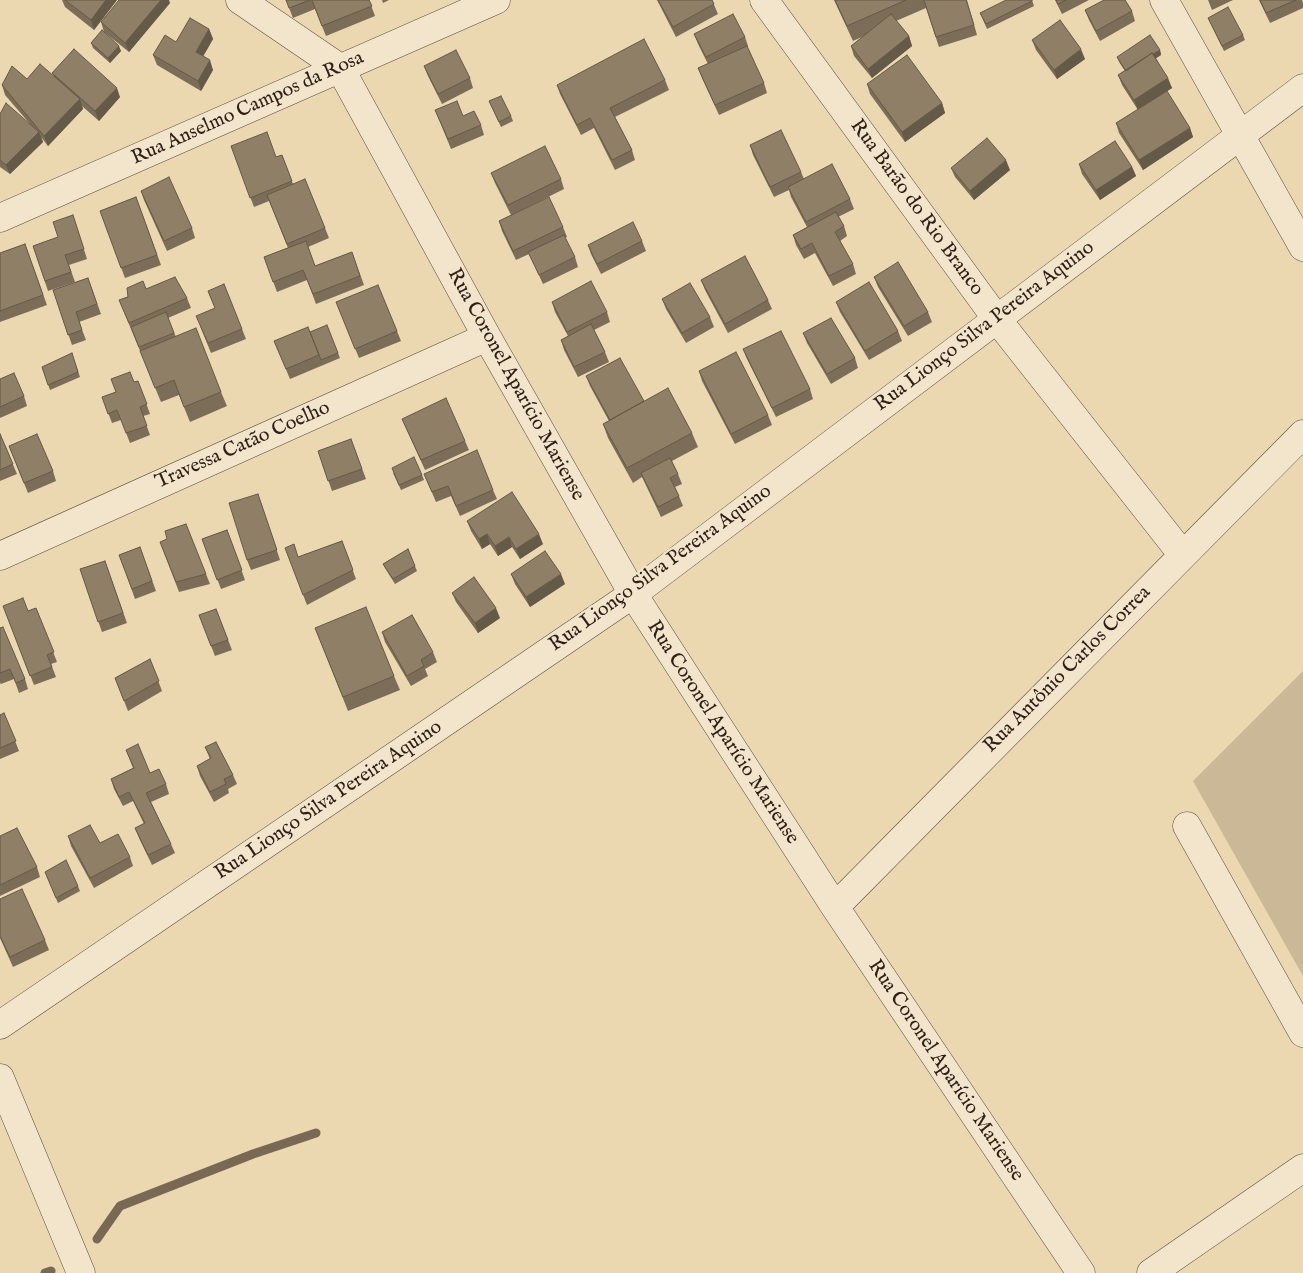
<!DOCTYPE html>
<html>
<head>
<meta charset="utf-8">
<style>
  body { margin:0 }
  canvas { display:block; background:#ebd7b0 }
</style>
</head>
<body>
<canvas width="1303" height="1273"></canvas>
<script>
const context = document.querySelector('canvas').getContext('2d');
context.lineJoin = 'round';
function fillPath(path, color) {
  context.fillStyle = color;
  context.fill(path, 'evenodd');
}
function toPath(rows) {
  const path = new Path2D();
  for (const r of rows) {
    path.moveTo(r[0], r[1]);
    for (let i = 2; i < r.length; i += 2) path.lineTo(r[i], r[i + 1]);
  }
  return path;
}
function strokePath(path, color, width, dash) {
  context.strokeStyle = color;
  context.lineWidth = width;
  context.lineCap = dash ? 'butt' : 'round';
  context.setLineDash(dash || []);
  context.stroke(path);
}
function drawText(font, color, halo, rows, align = 'center') {
  context.font = font + ' "IM FELL English",serif';
  context.lineWidth = 4.5;
  context.setLineDash([]);
  context.textBaseline = 'middle';
  context.strokeStyle = halo;
  context.fillStyle = color;
  for (const [text, x, y, turn = 0] of rows) {
    context.save();
    context.translate(x, y);
    context.rotate((+turn || 0) * Math.PI / 180);
    context.textAlign = isNaN(turn) ? turn : align;
    if (halo) context.strokeText(text, 0, 0);
    context.fillText(text, 0, 0);
    context.restore();
  }
}
fillPath(toPath([
  [1303,671,1303,976,1193,781]
]), '#cbb896');
strokePath(toPath([
  [97,1239,120,1206,253,1154,316,1133],
  [45,1273,51,1271]
]), '#786854', 9);
const minor = toPath([
  [240,0,340,68,487,337,633,594,835,907,1081,1273],
  [764,0,996,318,1182,554],
  [1164,0,1303,247],
  [0,218,496,0],
  [0,556,487,337],
  [1187,826,1303,1033],
  [835,907,1303,434],
  [0,1025,633,594,1303,88],
  [0,1078,81,1273],
  [1151,1273,1303,1168]
]);
strokePath(minor, '#5c4d3d', 29);
strokePath(minor, '#f2e5cc', 28);
fillPath(toPath([
  [62,0,117,0,94,30,65,7],
  [286,0,369,0,375,16,326,36,315,9,293,18],
  [382,0,389,0,383,3],
  [657,0,712,0,718,14,676,37],
  [834,0,967,0,977,35,939,47,926,8,896,21,909,36,912,46,872,78,854,56,851,46,864,36,853,41],
  [1032,0,1034,6,987,29,980,13],
  [1055,0,1089,0,1062,14],
  [1208,0,1233,0,1212,10],
  [1259,0,1302,0,1303,3,1303,8,1270,23],
  [170,3,129,52,104,32,101,22],
  [1085,10,1132,11,1135,21,1100,41,1089,20],
  [1208,18,1243,35,1245,40,1224,51],
  [209,29,213,39,203,56,213,70,201,91,157,65,153,55,176,42],
  [694,34,745,37,748,46,747,47,764,83,767,93,719,115,702,78,698,68,708,64,698,44],
  [1032,40,1085,59,1057,79,1036,50],
  [91,43,121,51,110,63,93,48],
  [1160,50,1161,55,1156,58,1172,88,1160,95,1190,128,1193,137,1143,170,1119,133,1116,123,1138,110,1122,85,1118,75,1125,71,1119,62,1117,57],
  [424,66,470,78,473,88,442,104,428,76],
  [52,73,120,97,99,121,82,106,83,109,48,146,41,137,43,142,10,174,0,167,0,114,30,124,5,95,2,85,27,79,54,76],
  [665,80,669,90,615,117,632,150,635,160,615,170,594,128,581,135,560,94,557,85],
  [867,84,942,103,945,113,905,142,870,94],
  [489,101,511,116,513,121,501,127],
  [435,110,463,116,481,125,484,135,451,149],
  [750,145,801,172,804,179,850,199,854,209,838,217,844,226,847,236,840,241,853,264,856,274,833,286,815,253,804,259,796,245,793,235,807,227,791,197,789,190,774,197,753,155],
  [231,146,276,157,282,155,293,184,325,228,329,238,308,247,315,266,352,252,364,285,316,304,307,280,277,292,264,257,288,248,269,201,254,207],
  [1079,164,1132,167,1136,176,1100,200,1082,174],
  [951,168,1010,170,974,200,955,177],
  [491,173,561,179,564,189,514,214,563,227,567,237,565,238,575,257,578,267,543,284,529,254,516,260,502,231,499,221,511,215,495,183],
  [141,191,192,228,195,238,167,251,144,200],
  [136,197,161,265,125,278,100,211],
  [73,215,87,259,69,265,75,282,48,291,33,246,58,237],
  [642,241,646,251,601,274,591,254,588,245],
  [25,244,47,305,0,322,0,253],
  [874,277,928,312,932,322,908,336,878,287],
  [88,278,101,314,79,322,86,340,72,345,53,290],
  [701,280,768,300,772,309,728,333,705,290],
  [146,289,187,298,191,308,168,318,176,337,221,392,227,406,190,422,179,395,161,402,119,300],
  [208,291,242,329,246,339,211,353,200,326,215,308],
  [662,299,710,317,714,327,686,343,666,309],
  [336,302,397,331,401,341,359,358],
  [552,302,607,312,610,322,594,330,605,352,609,362,578,377,564,350,561,340,568,336,555,312],
  [836,302,898,331,902,341,869,360,840,312],
  [310,332,338,353,340,358,290,379,274,341],
  [803,333,855,358,858,368,831,384,807,343],
  [743,349,810,389,813,399,776,417,747,359],
  [72,353,80,377,50,390,42,367],
  [699,371,768,415,772,425,735,444,702,381],
  [586,376,644,401,692,433,698,447,672,461,678,474,682,484,675,487,679,496,683,506,661,517,642,477,633,483,608,438,603,424,609,421,590,386],
  [0,379,24,396,27,406,0,418],
  [138,381,150,414,143,416,150,435,130,443,121,420,112,423,102,397,116,392,134,382],
  [402,419,465,441,469,450,425,470,406,428],
  [0,434,17,474,0,481],
  [351,439,366,479,332,491,318,451],
  [9,446,53,471,56,481,28,493],
  [393,473,422,475,424,480,401,490],
  [424,474,493,490,497,499,460,516,451,496,436,502],
  [258,494,280,560,251,570,247,560],
  [467,521,543,544,520,559,512,547,498,556,490,544,482,549,471,531],
  [227,530,245,580,221,589,202,539],
  [342,541,356,579,307,605,285,548,298,557],
  [160,542,206,574,210,584,179,592],
  [140,547,156,591,135,599,119,555],
  [408,549,417,571,395,584,385,568,383,564],
  [105,561,127,623,102,632,80,569],
  [511,574,565,584,530,607,515,584],
  [452,593,500,618,478,633,456,602],
  [3,606,28,611,36,608,57,662,51,664,56,677,34,685],
  [216,609,232,650,215,656,199,615],
  [0,628,25,679,28,689,19,693,14,679,1,684,0,683],
  [315,628,394,676,400,690,348,711],
  [382,632,433,652,437,662,425,669,428,676,411,686,385,642],
  [150,659,162,691,128,711,115,678],
  [4,713,19,751,0,759,0,715],
  [205,747,233,775,237,784,228,789,229,793,214,802,200,776,197,766,210,759],
  [126,750,150,773,166,784,169,794,151,802,171,844,175,853,152,865,139,838,135,828,144,824,133,801,123,806,114,789,111,779,133,768],
  [0,836,37,867,40,877,0,896],
  [68,836,100,843,130,857,133,866,94,888,71,846],
  [47,877,78,886,80,891,58,903],
  [0,899,45,940,49,950,13,967,0,938]
]), '#7c6d59');
fillPath(toPath([
  [106,0,117,0,94,30,91,20],
  [161,0,169,0,170,3,129,52,125,43],
  [209,29,213,39,200,62,196,52],
  [909,36,912,46,872,78,868,69],
  [119,46,121,51,110,63,108,58],
  [1081,49,1085,59,1057,79,1054,70],
  [1160,50,1161,55,1128,76,1126,71],
  [210,60,213,70,201,91,198,81],
  [1168,78,1172,88,1138,110,1134,100],
  [117,88,120,97,99,121,95,111],
  [80,99,83,109,48,146,44,136],
  [942,103,945,113,905,142,902,132],
  [1190,128,1193,137,1143,170,1139,160],
  [39,132,43,142,10,174,6,165],
  [1006,160,1010,170,974,200,970,191],
  [1132,167,1136,176,1100,200,1096,190],
  [487,534,490,544,482,549,479,539],
  [539,534,543,544,520,559,516,549],
  [509,537,512,547,498,556,495,546],
  [561,574,565,584,530,607,526,597],
  [496,608,500,618,478,633,475,623]
]), '#655948');
const building = toPath([
  [65,0,106,0,91,20,65,0],
  [119,0,161,0,125,43,101,22,119,0],
  [286,0,310,0,289,8,286,0],
  [312,0,369,0,372,6,322,26,312,0],
  [658,0,712,0,714,4,673,27,658,0],
  [835,0,906,0,847,26,835,0],
  [924,0,966,0,974,25,936,37,924,0],
  [1006,0,1032,0,1032,1,986,24,980,13,1006,0],
  [1056,0,1066,0,1058,4,1056,0],
  [1104,0,1125,0,1132,11,1096,31,1085,10,1104,0],
  [1260,0,1296,0,1266,13,1260,0],
  [1228,7,1243,35,1222,46,1208,18,1228,7],
  [733,14,745,37,706,57,694,34,733,14],
  [891,14,909,36,868,69,851,46,891,14],
  [190,18,209,29,196,52,210,60,198,81,153,55,165,35,176,42,190,18],
  [1060,20,1081,49,1054,70,1032,40,1060,20],
  [102,30,119,46,108,58,91,43,102,30],
  [1150,35,1160,50,1153,54,1152,53,1126,71,1117,57,1150,35],
  [644,39,665,80,610,108,632,150,612,160,590,118,577,125,557,85,644,39],
  [747,46,764,83,715,105,698,68,747,46],
  [74,49,117,88,95,111,52,73,74,49],
  [456,50,470,78,438,94,424,66,456,50],
  [1152,53,1168,78,1134,100,1118,75,1152,53],
  [907,55,942,103,902,132,867,84,907,55],
  [40,64,80,99,44,136,2,85,12,66,27,79,40,64],
  [1167,91,1190,128,1139,160,1116,123,1167,91],
  [501,96,511,116,499,122,489,101,501,96],
  [457,101,463,116,474,111,481,125,448,139,435,110,457,101],
  [6,103,39,132,6,165,0,160,0,114,6,103],
  [781,130,801,172,770,187,750,145,781,130],
  [267,132,276,157,282,155,292,181,250,198,231,146,267,132],
  [987,138,1006,160,970,191,951,168,987,138],
  [1115,141,1132,167,1096,190,1079,164,1115,141],
  [545,146,561,179,508,205,491,173,545,146],
  [832,164,850,199,806,222,788,187,832,164],
  [169,177,192,228,164,241,141,191,169,177],
  [305,179,325,228,287,244,267,195,305,179],
  [136,197,157,255,121,268,100,211,136,197],
  [549,197,563,227,513,251,499,221,549,197],
  [836,212,844,226,835,232,853,264,829,276,812,243,801,249,793,235,836,212],
  [73,215,84,249,65,255,71,272,45,281,33,246,58,237,53,222,73,215],
  [633,222,642,241,597,264,588,245,633,222],
  [564,235,575,257,539,275,528,252,564,235],
  [306,241,315,266,352,252,360,276,313,294,303,270,273,282,264,257,306,241],
  [25,244,43,295,0,311,0,253,25,244],
  [745,256,768,300,725,324,701,280,745,256],
  [898,262,928,312,904,326,874,277,898,262],
  [175,277,187,298,129,323,119,300,128,297,127,288,143,281,146,289,175,277],
  [88,278,97,304,76,312,82,330,68,335,53,290,88,278],
  [591,281,607,312,567,332,552,302,591,281],
  [869,282,898,331,865,351,836,302,869,282],
  [690,283,710,317,682,333,662,299,690,283],
  [224,284,242,329,208,343,196,316,215,308,208,291,224,284],
  [378,285,397,331,355,349,336,302,378,285],
  [166,312,174,333,139,347,131,327,166,312],
  [831,318,855,358,827,374,803,333,831,318],
  [591,324,605,352,574,367,561,340,591,324],
  [327,325,338,353,321,360,310,332,327,325],
  [308,327,319,355,286,369,274,341,308,327],
  [196,328,221,392,184,407,174,380,155,388,140,351,196,328],
  [781,331,810,389,772,408,743,349,781,331],
  [736,352,768,415,731,434,699,371,736,352],
  [72,353,78,372,48,385,42,367,72,353],
  [620,358,644,401,610,420,586,376,620,358],
  [130,372,134,382,138,381,147,404,140,407,147,426,126,433,117,410,108,414,102,397,116,392,111,379,130,372],
  [14,373,24,396,0,407,0,379,14,373],
  [668,388,692,433,627,468,603,424,668,388],
  [446,398,465,441,421,460,402,419,446,398],
  [0,434,13,464,0,470,0,434],
  [37,434,53,471,24,483,9,446,37,434],
  [351,439,362,469,328,481,318,451,351,439],
  [477,450,493,490,456,506,448,486,432,492,424,474,477,450],
  [414,457,422,475,399,485,392,468,414,457],
  [670,458,678,474,670,478,679,496,658,507,641,473,670,458],
  [512,492,539,534,516,549,509,537,495,546,487,534,479,539,467,521,512,492],
  [258,494,277,550,247,560,229,503,258,494],
  [186,524,206,574,176,582,160,542,167,539,165,531,186,524],
  [227,530,242,570,217,580,202,539,227,530],
  [342,541,353,570,303,595,285,548,294,544,298,557,342,541],
  [140,547,152,581,132,589,119,555,140,547],
  [408,549,415,566,393,579,383,564,408,549],
  [545,551,561,574,526,597,511,574,545,551],
  [105,561,123,613,98,622,80,569,105,561],
  [474,577,496,608,475,623,452,593,474,577],
  [23,598,28,611,36,608,54,652,47,655,52,667,30,676,3,606,23,598],
  [366,607,394,676,343,697,315,628,366,607],
  [216,609,228,640,211,646,199,615,216,609],
  [412,615,433,652,421,660,424,666,407,676,382,632,412,615],
  [3,627,25,679,16,683,10,669,0,673,0,628,3,627],
  [150,659,159,681,124,701,115,678,150,659],
  [4,713,16,741,0,748,0,715,4,713],
  [216,742,233,775,224,779,226,784,210,792,197,766,211,758,205,747,216,742],
  [138,744,150,773,159,769,166,784,146,793,171,844,148,855,135,828,145,823,129,792,119,797,111,779,134,768,126,750,138,744],
  [90,825,100,843,118,834,130,857,90,878,68,836,90,825],
  [17,828,37,867,0,885,0,836,17,828],
  [66,860,78,886,56,898,45,872,66,860],
  [22,889,45,940,10,957,0,936,0,899,22,889]
]);
fillPath(building, '#907f67');
strokePath(building, '#655948', 1);
drawText('20px', '#2d1f17', '#f2e5cc', [
  ["Rua Anselmo Campos da Rosa",248,109,-24],
  ["Rua Barão do Rio Branco",916,208,54],
  ["Rua Lionço Silva Pereira Aquino",985,327,-37],
  ["Rua Coronel Aparício Mariense",515,385,61],
  ["Travessa Catão Coelho",243,446,-24],
  ["Rua Lionço Silva Pereira Aquino",661,569,-36],
  ["Rua Antônio Carlos Correa",1068,670,-45],
  ["Rua Coronel Aparício Mariense",722,733,57],
  ["Rua Lionço Silva Pereira Aquino",329,801,-34],
  ["Rua Coronel Aparício Mariense",945,1071,56]
]);
</script>
</body>
</html>
